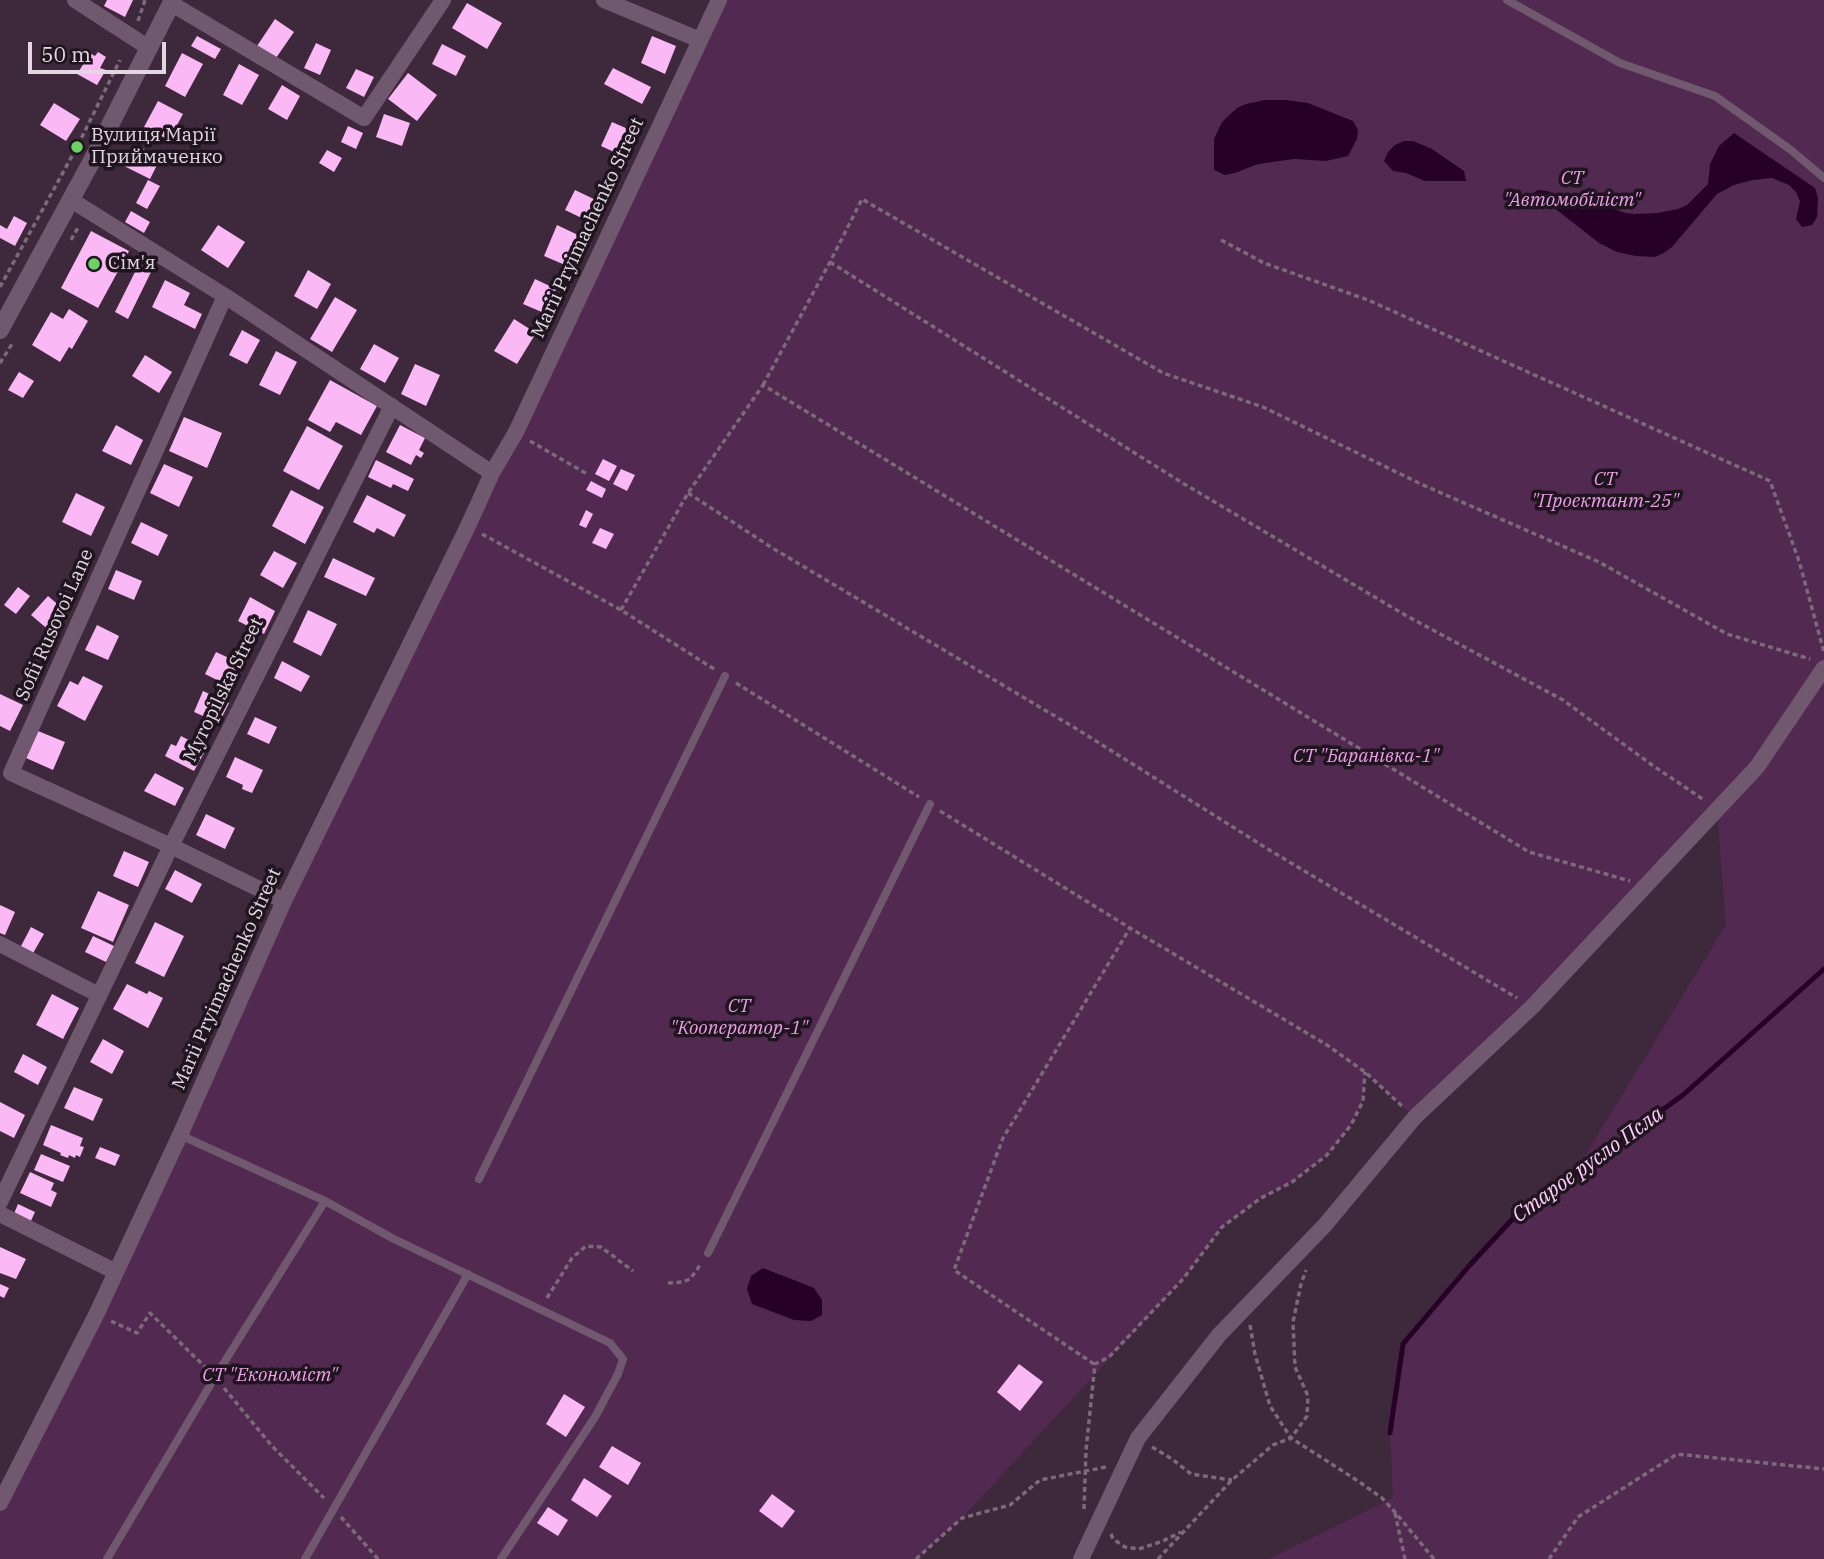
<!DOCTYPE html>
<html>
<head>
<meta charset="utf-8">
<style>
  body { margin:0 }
  #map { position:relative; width:1824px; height:1559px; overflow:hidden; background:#3e283c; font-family:"IBM Plex Serif",serif }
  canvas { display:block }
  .scale { position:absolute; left:28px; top:42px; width:138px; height:32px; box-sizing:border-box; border:4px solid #e4d6e3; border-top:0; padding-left:9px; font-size:21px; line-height:24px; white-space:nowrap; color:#e4d6e3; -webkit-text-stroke:5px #1f151e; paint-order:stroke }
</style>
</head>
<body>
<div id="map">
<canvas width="1824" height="1559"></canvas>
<div class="scale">50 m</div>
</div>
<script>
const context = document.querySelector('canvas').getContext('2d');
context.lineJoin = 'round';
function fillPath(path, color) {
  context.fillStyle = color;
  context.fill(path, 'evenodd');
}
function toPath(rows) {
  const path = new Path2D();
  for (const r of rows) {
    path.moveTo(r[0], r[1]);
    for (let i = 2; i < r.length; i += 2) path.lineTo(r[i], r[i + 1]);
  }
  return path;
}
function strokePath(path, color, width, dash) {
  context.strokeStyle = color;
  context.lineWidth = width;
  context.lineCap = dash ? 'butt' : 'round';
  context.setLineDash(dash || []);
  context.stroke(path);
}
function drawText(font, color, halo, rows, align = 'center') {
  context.font = font + ' "IBM Plex Serif",serif';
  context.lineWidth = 7;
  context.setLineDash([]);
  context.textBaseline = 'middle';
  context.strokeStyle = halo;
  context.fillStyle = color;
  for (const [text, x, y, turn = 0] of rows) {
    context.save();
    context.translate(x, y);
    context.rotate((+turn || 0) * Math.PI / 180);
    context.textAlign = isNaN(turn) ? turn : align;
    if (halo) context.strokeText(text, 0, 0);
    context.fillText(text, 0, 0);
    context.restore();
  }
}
fillPath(toPath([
  [719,0,1824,0,1824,1559,1269,1559,1393,1498,1390,1433,1403,1344,1469,1266,1519,1212,1574,1174,1726,925,1717,810,1415,1117,1365,1073,1363,1101,1351,1125,1327,1155,1292,1182,1261,1198,1222,1227,1183,1279,962,1518,916,1559,0,1559,0,1503]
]), '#522a51');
fillPath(toPath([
  [1265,100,1286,100,1308,103,1353,121,1358,130,1357,139,1348,156,1326,161,1294,159,1265,163,1255,165,1235,173,1225,175,1214,170,1214,139,1222,122,1237,108,1246,104],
  [1734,133,1815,188,1818,198,1817,217,1812,225,1802,227,1796,219,1800,201,1796,192,1789,185,1772,178,1753,180,1734,185,1717,194,1672,247,1664,253,1655,257,1636,256,1617,252,1599,243,1553,207,1528,197,1538,190,1547,191,1566,199,1605,205,1625,213,1635,214,1657,213,1678,209,1687,205,1708,184,1710,164,1719,146],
  [1404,141,1413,141,1432,149,1464,171,1466,181,1425,181,1406,173,1393,171,1384,161,1388,152,1395,145],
  [763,1268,814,1288,822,1300,822,1315,811,1321,794,1320,752,1304,747,1289,751,1276]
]), '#270027');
strokePath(toPath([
  [1390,1433,1403,1344,1469,1266,1519,1212,1574,1174,1683,1095,1824,969]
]), '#270027', 5);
fillPath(toPath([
  [107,0,133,0,125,17,104,6],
  [467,3,502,23,487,49,452,28],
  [275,19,294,32,276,58,257,46],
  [197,36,221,49,215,59,191,46],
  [652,36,676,46,665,74,641,63],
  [316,43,331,50,320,75,304,68],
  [442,44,466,56,456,76,432,64],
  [82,49,95,56,98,52,106,57,100,68,106,70,97,85,77,74,84,63,77,59],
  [182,53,203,64,185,97,165,86],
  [239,64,259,75,242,105,223,95],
  [613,68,651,87,642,104,604,84],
  [356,69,374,77,364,97,346,88],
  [408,73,437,95,417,121,388,99],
  [282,85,300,96,287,120,268,109],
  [158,101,183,114,169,140,144,127],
  [54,103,80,119,66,141,40,125],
  [384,114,410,123,402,146,376,137],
  [612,122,637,133,625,157,601,146],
  [348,126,363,133,356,149,341,142],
  [135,145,161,157,150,179,124,166],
  [327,150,342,158,334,172,319,163],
  [148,180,160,186,147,209,136,203],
  [575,190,600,202,590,222,565,210],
  [131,211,150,222,144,233,125,222],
  [14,216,27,223,15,246,0,238,0,225,7,229],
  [218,225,245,242,228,268,201,250],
  [557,225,578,235,565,265,544,256],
  [91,231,129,251,98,308,61,288],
  [139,264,152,270,128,319,115,312],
  [308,270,331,284,317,309,294,296],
  [535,279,556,289,544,313,523,304],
  [165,280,190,293,184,305,202,314,195,329,152,307],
  [335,297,357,310,332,352,310,339],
  [69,309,88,321,72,349,69,347,60,362,32,345,51,312,63,319],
  [514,319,536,333,517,364,494,351],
  [242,330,260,340,247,364,229,355],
  [374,344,399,358,385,383,360,369],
  [276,351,297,362,280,395,259,385],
  [145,355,172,372,159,393,132,376],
  [415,364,440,375,426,406,401,394],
  [19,372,34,381,23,398,8,390],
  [330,380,377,406,361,435,336,422,330,432,308,420],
  [184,417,222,433,207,468,169,451],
  [116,425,143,440,131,465,102,451],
  [400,425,425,438,419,450,424,453,421,458,416,455,411,465,386,452],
  [307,426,343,446,319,490,283,471],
  [603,459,617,466,609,481,595,474],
  [376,460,414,479,408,491,393,484,391,488,368,477],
  [164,464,193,477,179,507,150,493],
  [621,469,635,475,627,491,613,484],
  [591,481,606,489,602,498,586,490],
  [291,490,324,507,305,544,272,526],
  [76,493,105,507,91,536,62,522],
  [367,495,406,515,394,537,377,528,374,533,353,522],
  [586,510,593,514,586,528,579,525],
  [141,522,168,535,158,556,131,543],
  [600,528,614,534,606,549,592,543],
  [274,551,297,563,283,588,260,575],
  [333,558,375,578,366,596,324,577],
  [116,570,142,581,134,600,108,589],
  [18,587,30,596,16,614,4,605],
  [48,596,68,613,51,632,31,615],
  [250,597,275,611,264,634,238,621],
  [308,610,337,624,321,656,293,642],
  [97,625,119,636,108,660,85,650],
  [216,652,244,665,233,688,205,674],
  [282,661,310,676,301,692,274,678],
  [83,676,103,686,85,721,57,706,70,681,78,685],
  [203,691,229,703,219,723,194,712],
  [0,694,23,705,10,731,0,726],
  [255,717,277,727,269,744,247,734],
  [38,731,65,742,53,770,26,758],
  [181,736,206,749,194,771,165,756,171,744,176,746],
  [235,757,263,770,252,793,242,789,243,785,226,777],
  [155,773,184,788,175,806,144,791],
  [206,814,235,828,225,849,196,835],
  [124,851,149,862,138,887,113,876],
  [175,870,202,884,192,903,165,889],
  [98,891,129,905,113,942,81,928],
  [0,905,15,912,5,935,0,933],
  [155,922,184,936,164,977,135,963],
  [31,927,44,934,32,955,20,948],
  [93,936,114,946,106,962,85,952],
  [127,984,147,994,149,991,163,998,148,1028,113,1009],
  [52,994,79,1008,63,1039,36,1025],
  [103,1039,124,1051,112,1074,90,1062],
  [23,1054,47,1067,38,1085,14,1072],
  [74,1087,103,1099,93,1121,64,1108],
  [0,1102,25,1115,14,1138,0,1131],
  [51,1125,83,1138,80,1146,84,1147,80,1157,76,1155,75,1158,69,1155,68,1158,60,1155,61,1153,43,1145],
  [100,1147,120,1155,115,1166,95,1158],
  [41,1154,70,1166,63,1182,34,1170],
  [30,1172,54,1183,51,1190,57,1193,51,1207,20,1193],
  [18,1204,35,1212,30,1223,13,1216],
  [0,1247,26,1259,16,1279,0,1273],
  [0,1284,9,1288,4,1298,0,1296],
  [1019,1364,1043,1382,1020,1411,997,1392],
  [564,1394,585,1407,566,1437,546,1424],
  [612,1446,641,1463,628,1485,599,1467],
  [584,1478,612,1496,597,1517,571,1500],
  [772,1494,795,1511,782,1528,759,1511],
  [548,1507,568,1520,558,1536,537,1523]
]), '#fab8f5');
strokePath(toPath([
  [138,21,145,0],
  [71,240,79,226],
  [1221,240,1264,263,1368,300,1770,481,1799,561,1824,652],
  [830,262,1181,482,1405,615,1563,700,1652,765,1704,800],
  [0,287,77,147,120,60],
  [0,363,12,344],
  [763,385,830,262,862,199,1163,373,1263,407,1423,485,1599,562,1727,634,1810,659],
  [530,441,587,474],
  [688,493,774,549,1080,731,1271,851,1517,998],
  [482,534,621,610,714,669],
  [621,610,688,493,763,385,1529,852,1630,881],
  [736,683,919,797],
  [940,811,1130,928,1327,1045,1365,1072,1402,1106],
  [668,1283,683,1282,690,1279,701,1264],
  [547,1298,572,1258,586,1246,601,1247,633,1271],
  [111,1321,137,1333,150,1313,207,1369],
  [1250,1325,1255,1354,1270,1406,1291,1438,1307,1416,1308,1396,1295,1367,1293,1322,1301,1284,1306,1270],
  [1094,1364,954,1270,1003,1138,1130,928],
  [224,1388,271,1445,324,1498],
  [1152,1447,1172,1459,1191,1474,1232,1480],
  [1084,1509,1086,1450,1095,1364,1109,1357,1183,1279,1222,1227,1261,1198,1292,1182,1327,1155,1351,1125,1363,1101,1365,1072],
  [1395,1513,1405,1559],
  [341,1517,378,1559],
  [1111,1534,1113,1539,1125,1547,1139,1549,1163,1541,1181,1532],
  [916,1559,962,1518,1010,1505,1040,1480,1106,1467],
  [1158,1559,1232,1480,1273,1445,1291,1438,1358,1481,1382,1498,1394,1511,1434,1559],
  [1549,1559,1578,1517,1677,1454,1824,1469]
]), '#7c697a', 3.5, [5, 3.5]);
strokePath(toPath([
  [1507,0,1620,63,1715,96,1791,150,1824,178],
  [180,1135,325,1201,394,1239,610,1343,623,1359,618,1374,595,1417,501,1559],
  [479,1179,725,676],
  [708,1253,930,804],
  [107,1559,215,1377,325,1201],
  [305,1559,468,1274]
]), '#70586e', 8);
strokePath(toPath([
  [75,0,149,48],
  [604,0,700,40],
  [172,4,364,118,443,0],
  [71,200,225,296,492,473],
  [225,296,11,773,171,846,284,901],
  [0,944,99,995],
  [0,1202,171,846,392,406],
  [0,1214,116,1272],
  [0,1503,96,1315,180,1135,284,901,468,526,492,473,516,432,719,0],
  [1081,1559,1138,1438,1219,1335,1325,1225,1415,1117,1532,1007,1757,767,1824,668]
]), '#70586e', 16);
strokePath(toPath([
  [0,330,95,155,173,0]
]), '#70586e', 18);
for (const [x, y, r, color] of [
  [77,147,7,"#6ad363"],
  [94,264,7,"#6ad363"]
]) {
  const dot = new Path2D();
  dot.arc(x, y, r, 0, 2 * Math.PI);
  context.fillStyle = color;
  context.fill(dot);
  strokePath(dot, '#1f151e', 2.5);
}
drawText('19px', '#e4d6e3', '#1f151e', [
  ["Вулиця Марії",91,136],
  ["Приймаченко",91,158],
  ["Сім'я",108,264]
], 'left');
drawText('italic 19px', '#ef9cea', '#1f151e', [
  ["СТ",1572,179],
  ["\"Автомобіліст\"",1572,201],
  ["СТ",1605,480],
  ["\"Проектант-25\"",1605,502],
  ["СТ \"Баранівка-1\"",1366,757],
  ["СТ",739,1007],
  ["\"Кооператор-1\"",739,1029],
  ["СТ \"Економіст\"",270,1376]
]);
drawText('19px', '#e4d6e3', '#1f151e', [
  ["Marii Pryimachenko Street",588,228,-65],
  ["Sofii Rusovoi Lane",55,625,-66],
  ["Myropilska Street",224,690,-64],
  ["Marii Pryimachenko Street",227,979,-66]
]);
drawText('italic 21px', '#ffccfb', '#1f151e', [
  ["Старое русло Псла",1588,1165,-36]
]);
</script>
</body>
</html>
